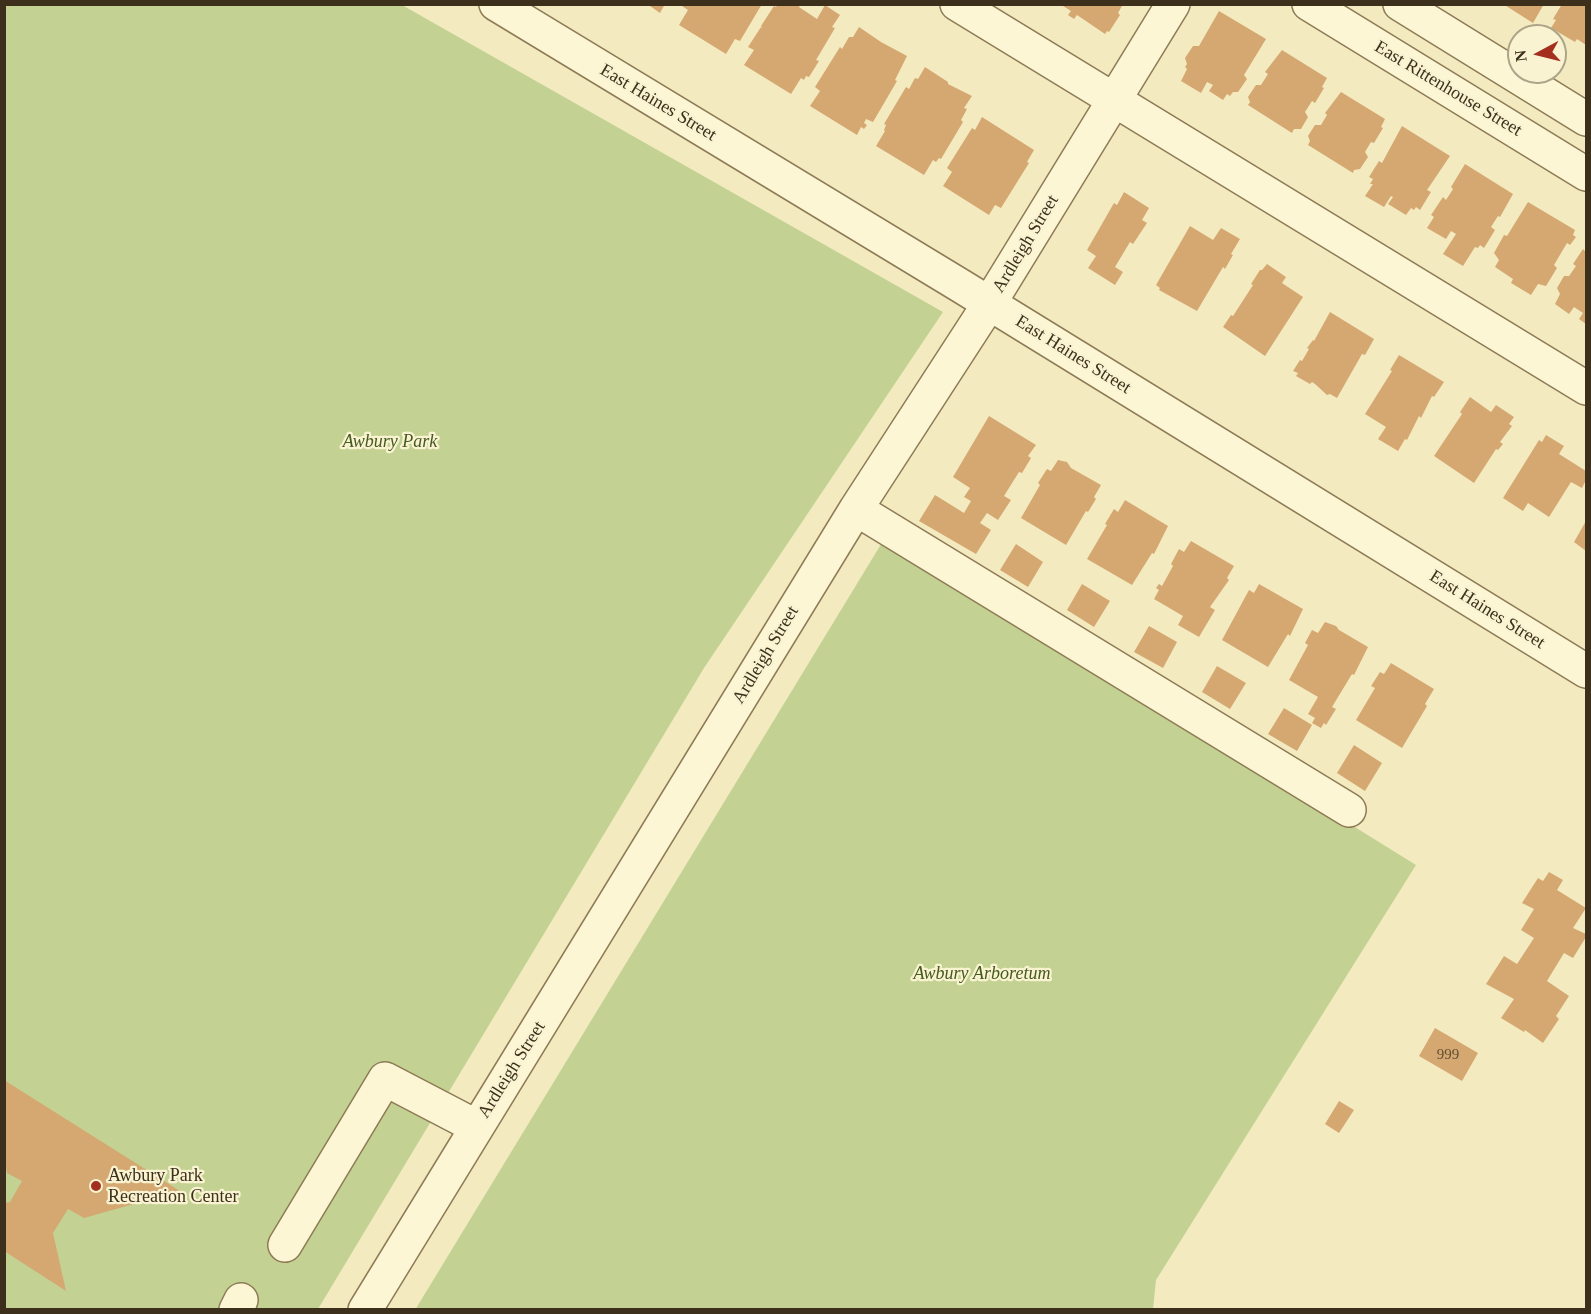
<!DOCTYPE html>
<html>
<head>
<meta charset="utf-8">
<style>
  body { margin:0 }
  #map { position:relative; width:1591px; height:1314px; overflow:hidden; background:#f3eac0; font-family:"Times New Roman",serif }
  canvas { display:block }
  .frame { position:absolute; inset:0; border:6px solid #3c301c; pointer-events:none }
  .north { position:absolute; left:1507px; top:24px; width:60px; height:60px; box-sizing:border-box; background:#f9f3d1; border:2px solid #ada589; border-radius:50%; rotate:263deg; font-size:16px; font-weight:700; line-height:24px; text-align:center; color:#3c301c }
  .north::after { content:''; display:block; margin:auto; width:21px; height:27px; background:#a42f1f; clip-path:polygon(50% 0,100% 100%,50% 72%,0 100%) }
</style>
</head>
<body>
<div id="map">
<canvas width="1591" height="1314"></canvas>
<div class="frame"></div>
<div class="north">N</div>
</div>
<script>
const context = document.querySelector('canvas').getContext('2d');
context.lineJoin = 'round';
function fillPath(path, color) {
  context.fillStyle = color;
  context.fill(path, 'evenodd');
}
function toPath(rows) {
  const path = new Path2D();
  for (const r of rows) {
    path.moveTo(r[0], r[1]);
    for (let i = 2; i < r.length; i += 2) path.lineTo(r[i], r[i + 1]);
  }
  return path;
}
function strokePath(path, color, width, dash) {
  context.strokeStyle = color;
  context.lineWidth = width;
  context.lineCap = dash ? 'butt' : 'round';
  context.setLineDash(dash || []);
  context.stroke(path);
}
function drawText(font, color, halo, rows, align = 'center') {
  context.font = font + ' "Times New Roman",serif';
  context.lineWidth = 4.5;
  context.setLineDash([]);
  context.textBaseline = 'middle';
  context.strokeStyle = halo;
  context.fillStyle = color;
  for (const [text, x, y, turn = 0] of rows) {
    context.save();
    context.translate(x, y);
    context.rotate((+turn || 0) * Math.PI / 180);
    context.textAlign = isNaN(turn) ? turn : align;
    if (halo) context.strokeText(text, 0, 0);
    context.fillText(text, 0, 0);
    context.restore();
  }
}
fillPath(toPath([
  [5,5,402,5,943,312,704,668,318,1309,5,1309],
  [886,536,1416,865,1156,1280,1153,1309,415,1310]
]), '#c3d293');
fillPath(toPath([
  [647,4,665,4,660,13],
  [683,4,762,4,740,41,735,39,726,54,679,25,688,10,682,6],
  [778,4,800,4,799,7,817,19,825,5,840,15,832,27,835,28,816,60,819,61,809,77,806,76,804,80,801,78,791,94,744,65,754,50,748,47,761,27,763,29,761,26,774,6,776,7],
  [1060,4,1123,4,1118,13,1120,15,1109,32,1107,31,1105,34,1077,15,1074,19,1068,15,1071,11],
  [1503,4,1544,4,1533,23],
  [1562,4,1586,4,1586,45,1577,39,1575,42,1551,28,1556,20,1553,19],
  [1219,11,1266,39,1244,75,1247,79,1238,92,1233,92,1230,96,1227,94,1223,100,1209,91,1213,85,1207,82,1201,93,1181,81,1187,69,1185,67,1187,64,1185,58,1193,46,1199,46],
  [859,27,881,42,907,56,895,80,897,81,873,122,866,119,864,123,867,125,864,129,861,127,857,135,810,106,820,91,815,87,840,47,842,49,849,37,853,37],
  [1282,50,1327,78,1322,87,1324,88,1315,103,1312,101,1305,112,1308,117,1301,129,1294,129,1292,133,1248,105,1250,102,1248,97,1256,85,1261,85,1268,74,1265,72],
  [925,67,948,82,948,84,972,96,964,108,967,109,961,120,963,122,941,159,939,158,936,162,933,160,924,175,876,146,885,131,884,130,886,125,884,124,906,87,909,89,915,78,918,79],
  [1341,92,1385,119,1381,127,1383,128,1374,143,1371,142,1365,152,1368,157,1360,169,1354,170,1353,173,1308,145,1310,141,1308,136,1315,125,1321,125,1327,115,1325,113],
  [982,117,1034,150,1027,162,1029,163,1001,208,995,205,989,215,943,186,952,172,947,168,972,128,975,130],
  [1402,126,1450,156,1427,190,1431,192,1420,210,1416,207,1414,210,1411,208,1406,215,1388,204,1393,197,1391,196,1384,207,1365,196,1373,184,1370,184,1373,179,1369,177,1379,161,1382,163],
  [1465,164,1513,194,1500,217,1498,216,1491,227,1495,230,1484,248,1480,245,1478,248,1475,247,1463,266,1443,254,1456,234,1451,231,1446,239,1427,228,1434,217,1431,215,1443,197,1446,200,1453,189,1451,187],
  [1124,192,1149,208,1142,220,1147,223,1133,244,1130,242,1115,267,1123,272,1115,285,1088,268,1096,256,1087,250,1114,203,1117,205],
  [1528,202,1575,230,1573,235,1576,237,1570,245,1567,243,1554,265,1557,268,1546,286,1538,284,1531,295,1511,283,1513,279,1495,267,1499,260,1494,253,1504,235,1507,236],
  [1190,226,1213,240,1221,228,1240,239,1231,254,1233,255,1225,269,1223,267,1197,311,1159,290,1160,288,1156,285],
  [1583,249,1586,252,1586,324,1579,319,1583,313,1574,307,1569,314,1555,304,1560,294,1557,288,1564,276,1569,276,1576,266,1573,264],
  [1267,264,1286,277,1282,283,1303,297,1265,356,1223,327,1231,315,1233,316,1253,285,1251,284,1260,270,1262,270],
  [1330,312,1374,339,1365,355,1362,354,1337,398,1330,394,1327,395,1315,384,1312,382,1310,384,1296,376,1298,373,1293,371,1300,360,1302,361,1309,349,1307,348,1313,340,1314,341],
  [1399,355,1444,382,1434,397,1432,396,1421,418,1419,416,1407,440,1405,439,1398,451,1378,439,1386,427,1365,414,1392,371,1390,370],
  [1470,397,1491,412,1496,405,1514,417,1509,424,1512,426,1500,442,1503,444,1498,450,1496,449,1474,483,1434,456,1462,414,1460,412],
  [989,416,1036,445,1028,456,1031,458,1022,473,1019,472,1004,496,1011,500,998,520,987,513,980,523,991,530,976,554,919,521,935,495,964,513,971,501,964,497,970,488,953,477],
  [1546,435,1564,446,1559,454,1586,471,1586,480,1582,488,1571,482,1549,517,1528,503,1523,511,1503,498,1539,440,1542,442],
  [1058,460,1067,462,1071,468,1101,485,1094,497,1096,499,1088,512,1086,511,1066,545,1021,518,1040,485,1038,483,1047,469,1051,471],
  [1125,500,1168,526,1154,554,1152,553,1132,585,1087,559,1107,525,1105,524,1114,509,1118,512],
  [1586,521,1586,551,1574,542],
  [1191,541,1234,566,1227,578,1229,580,1210,607,1215,610,1199,637,1178,625,1183,616,1154,599,1159,590,1156,588,1159,584,1162,586,1173,566,1171,564,1179,549,1184,552],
  [1016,544,1043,562,1028,587,1000,570],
  [1082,584,1110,601,1094,627,1067,610],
  [1259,584,1303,609,1290,636,1288,634,1268,667,1222,640,1249,590,1254,593],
  [1325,622,1336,626,1339,630,1368,647,1354,675,1352,674,1332,707,1336,709,1326,725,1324,723,1321,728,1312,723,1315,718,1308,714,1318,697,1289,680,1308,645,1305,643,1312,630,1318,633],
  [1149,626,1177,642,1163,668,1134,652],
  [1391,663,1434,689,1425,704,1427,706,1402,748,1356,720,1375,688,1371,686,1380,672,1384,674],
  [1217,666,1246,683,1230,709,1202,692],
  [1284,708,1312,725,1297,751,1268,734],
  [1354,745,1382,763,1365,791,1337,773],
  [1549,872,1563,880,1557,890,1586,908,1573,928,1586,934,1586,937,1573,958,1564,953,1547,981,1569,996,1556,1016,1559,1019,1543,1043,1525,1030,1524,1032,1501,1018,1514,999,1486,984,1504,956,1517,964,1534,938,1521,930,1534,909,1522,903,1538,878,1543,881],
  [1435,1028,1478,1053,1462,1081,1419,1056],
  [4,1080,180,1191,84,1218,68,1209,53,1233,66,1291,4,1251,4,1203,10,1202,22,1181,7,1173,4,1157],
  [1339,1101,1354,1110,1339,1133,1325,1124]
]), '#d5a872');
const minor = toPath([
  [496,4,961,286,1586,671],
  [957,4,1586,388],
  [1309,4,1586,174],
  [1400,4,1586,119],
  [856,509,1349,810],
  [285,1245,385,1079,477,1127],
  [236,1310,241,1300],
  [365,1310,856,509,989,304,1173,4]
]);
strokePath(minor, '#8e7b56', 36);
strokePath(minor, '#fcf6d5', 33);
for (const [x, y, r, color] of [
  [96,1186,6,"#a42f1f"]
]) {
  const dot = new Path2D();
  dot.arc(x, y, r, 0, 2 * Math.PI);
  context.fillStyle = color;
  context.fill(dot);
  strokePath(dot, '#f9f3d1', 2);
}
drawText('15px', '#624e32', null, [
  ["999",1448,1055]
]);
drawText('18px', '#3c301c', '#f9f3d1', [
  ["East Rittenhouse Street",1448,89,31],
  ["East Haines Street",658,103,31],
  ["Ardleigh Street",1026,244,-59],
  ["East Haines Street",1073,355,32],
  ["East Haines Street",1487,610,32],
  ["Ardleigh Street",766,655,-59],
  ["Ardleigh Street",512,1070,-58]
]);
drawText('italic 18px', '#455b20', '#f9f3d1', [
  ["Awbury Park",390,442],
  ["Awbury Arboretum",982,974]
]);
drawText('18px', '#3c301c', '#f9f3d1', [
  ["Awbury Park",108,1176],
  ["Recreation Center",108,1197]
], 'left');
</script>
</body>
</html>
